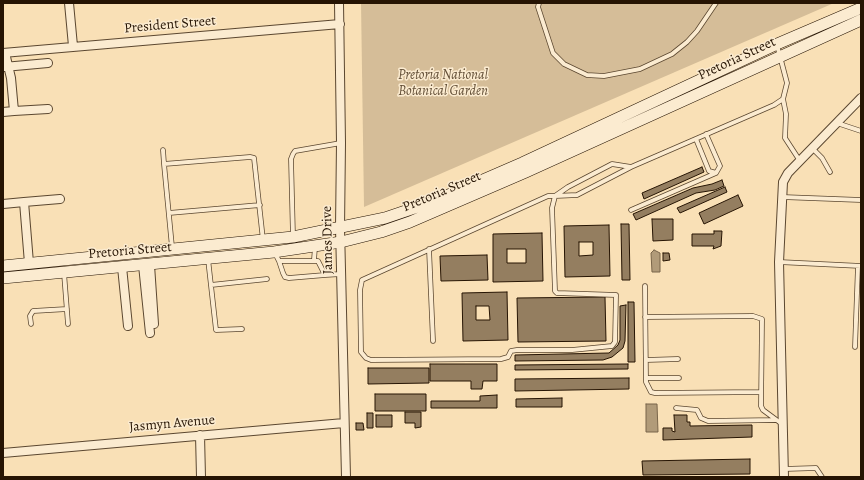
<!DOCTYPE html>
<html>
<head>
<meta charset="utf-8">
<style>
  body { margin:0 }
  #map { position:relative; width:864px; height:480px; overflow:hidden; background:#f9e0b6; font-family:Alegreya,serif }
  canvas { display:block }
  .frame { position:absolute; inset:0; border:4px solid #261403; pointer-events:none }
</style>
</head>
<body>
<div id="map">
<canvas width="864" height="480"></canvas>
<div class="frame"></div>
</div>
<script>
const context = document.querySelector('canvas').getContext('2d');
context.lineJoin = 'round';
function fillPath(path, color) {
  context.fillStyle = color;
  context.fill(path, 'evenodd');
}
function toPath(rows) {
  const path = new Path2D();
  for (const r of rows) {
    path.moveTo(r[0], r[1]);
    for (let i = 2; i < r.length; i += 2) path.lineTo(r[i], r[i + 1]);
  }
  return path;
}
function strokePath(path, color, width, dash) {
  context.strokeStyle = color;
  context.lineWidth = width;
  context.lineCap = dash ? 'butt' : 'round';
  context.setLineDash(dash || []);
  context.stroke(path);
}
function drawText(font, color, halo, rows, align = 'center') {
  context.font = font + ' Alegreya,serif';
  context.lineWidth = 3;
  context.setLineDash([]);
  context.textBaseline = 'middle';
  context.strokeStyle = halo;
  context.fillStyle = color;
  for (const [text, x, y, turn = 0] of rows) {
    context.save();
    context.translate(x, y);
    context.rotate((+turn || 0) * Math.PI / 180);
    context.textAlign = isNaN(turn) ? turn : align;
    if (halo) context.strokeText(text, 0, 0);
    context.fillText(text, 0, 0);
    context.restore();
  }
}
fillPath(toPath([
  [361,3,834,3,364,207]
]), '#d5bd98');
const water = toPath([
  [654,250,660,253,660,272,652,272,651,253,654,250],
  [646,404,657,404,658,432,646,432,646,404]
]);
fillPath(water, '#b19b79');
strokePath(water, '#79654a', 1);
const building = toPath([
  [702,167,704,172,644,199,642,193,702,167],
  [722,180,724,186,715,190,696,193,636,220,633,214,693,188,712,184,722,180],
  [725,187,727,192,680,213,677,208,725,187],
  [738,195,743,206,704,224,699,213,738,195],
  [652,219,673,219,673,240,653,241,652,219],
  [621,224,629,224,630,280,622,280,621,224],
  [609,225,610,276,565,277,564,226,609,225],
  [579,242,593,242,593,255,579,256,579,242],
  [714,231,722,231,721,246,713,249,714,246,692,246,692,234,714,234,714,231],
  [542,233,543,281,493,282,493,234,542,233],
  [507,249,526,249,526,263,507,263,507,249],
  [663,253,669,253,670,260,663,261,663,253],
  [487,255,488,280,441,281,440,256,487,255],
  [507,292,508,340,463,341,462,293,507,292],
  [476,306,489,306,490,320,476,320,476,306],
  [605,297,606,341,518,342,517,298,605,297],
  [628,302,634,302,635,362,628,362,628,302],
  [626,305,625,341,623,348,612,357,603,360,515,361,515,355,609,353,618,345,620,340,620,306,626,305],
  [430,364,497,364,497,381,483,381,482,389,471,389,471,381,430,381,430,364],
  [628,364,628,369,515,370,515,365,628,364],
  [368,368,429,368,429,383,368,384,368,368],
  [629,378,629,389,515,391,515,379,629,378],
  [375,394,426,394,426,411,375,411,375,394],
  [497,395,497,408,431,408,431,401,480,401,480,396,497,395],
  [562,398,562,407,516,407,516,399,562,398],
  [405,412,421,412,421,427,415,428,415,423,405,423,405,412],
  [367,413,373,413,373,428,367,428,367,413],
  [376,415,392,415,392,427,376,427,376,415],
  [674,415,687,415,687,422,690,422,690,426,752,425,752,437,663,440,663,428,672,428,672,431,675,432,674,415],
  [356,423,363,423,364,430,356,430,356,423],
  [750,459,750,474,643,475,642,461,750,459]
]);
fillPath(building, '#947e60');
strokePath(building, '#261403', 1);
const service = toPath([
  [539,3,538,7,553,53,564,64,587,75,604,76,640,69,672,54,687,42,697,31,716,3],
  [783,99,786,114,785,138,800,161],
  [837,123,861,131],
  [696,139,709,171,716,173],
  [812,148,822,158,830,172],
  [163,150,164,164,250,157,254,158,263,240],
  [164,164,172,247],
  [631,167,612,164,568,187,555,196,552,208,555,291,557,293,616,295,615,342,612,346,572,350,517,350,511,351,508,357,501,359,371,360,366,358,361,352,360,290,362,280,548,196,555,196,577,195,631,167,774,105,783,99,787,83,777,45],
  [782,197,861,200],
  [631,210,716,173,720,166,706,134],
  [169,213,260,205],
  [293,237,291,159,293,154,295,151,341,143],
  [429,249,433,341],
  [275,253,279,261,318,261,325,275,341,274],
  [208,259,216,330,242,329],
  [314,260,315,247],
  [279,261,283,273,285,277,289,278,325,275],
  [779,262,861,266],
  [64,273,68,324],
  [211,285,267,279],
  [645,286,646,382,651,392,655,393,761,392],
  [645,317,753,316,762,319,761,406,763,410,782,424],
  [31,324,30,316,33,311,67,309],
  [855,347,858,266],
  [646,360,678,359],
  [646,378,679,378],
  [676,408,697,410,701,418,708,421,776,420],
  [784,469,816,468,822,477]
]);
const minor = toPath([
  [69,3,73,46],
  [339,3,341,143,340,228,346,477],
  [3,53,340,24],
  [5,53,11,78,14,111,48,109],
  [4,67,48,63],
  [3,112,14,111],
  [24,202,60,199],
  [3,204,24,202,29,263],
  [143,265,150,333],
  [150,265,154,324],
  [122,267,128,326],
  [200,435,201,477],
  [3,453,344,423],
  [784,477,779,262,783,182,788,173,861,98]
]);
const secondary = toPath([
  [3,266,293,237,385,218,432,202,522,163,777,44,861,8],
  [3,278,274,252,341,242,381,232,410,222,526,172,861,20]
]);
strokePath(service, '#5b4730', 5.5);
strokePath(minor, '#5b4730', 10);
strokePath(secondary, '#261403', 12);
strokePath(service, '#fbebd0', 4);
strokePath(minor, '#fbebd0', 8);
strokePath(secondary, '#fbebd0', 11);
drawText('14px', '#261403', '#fbebd0', [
  ["President Street",170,25,-5],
  ["Pretoria Street",737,59,-25],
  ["Pretoria Street",442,192,-23],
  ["James Drive",328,240,-91],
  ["Pretoria Street",130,251,-5],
  ["Jasmyn Avenue",172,424,-5]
]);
drawText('italic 14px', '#634f37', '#fbebd0', [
  ["Pretoria National",443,76],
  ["Botanical Garden",443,92]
]);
</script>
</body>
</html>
